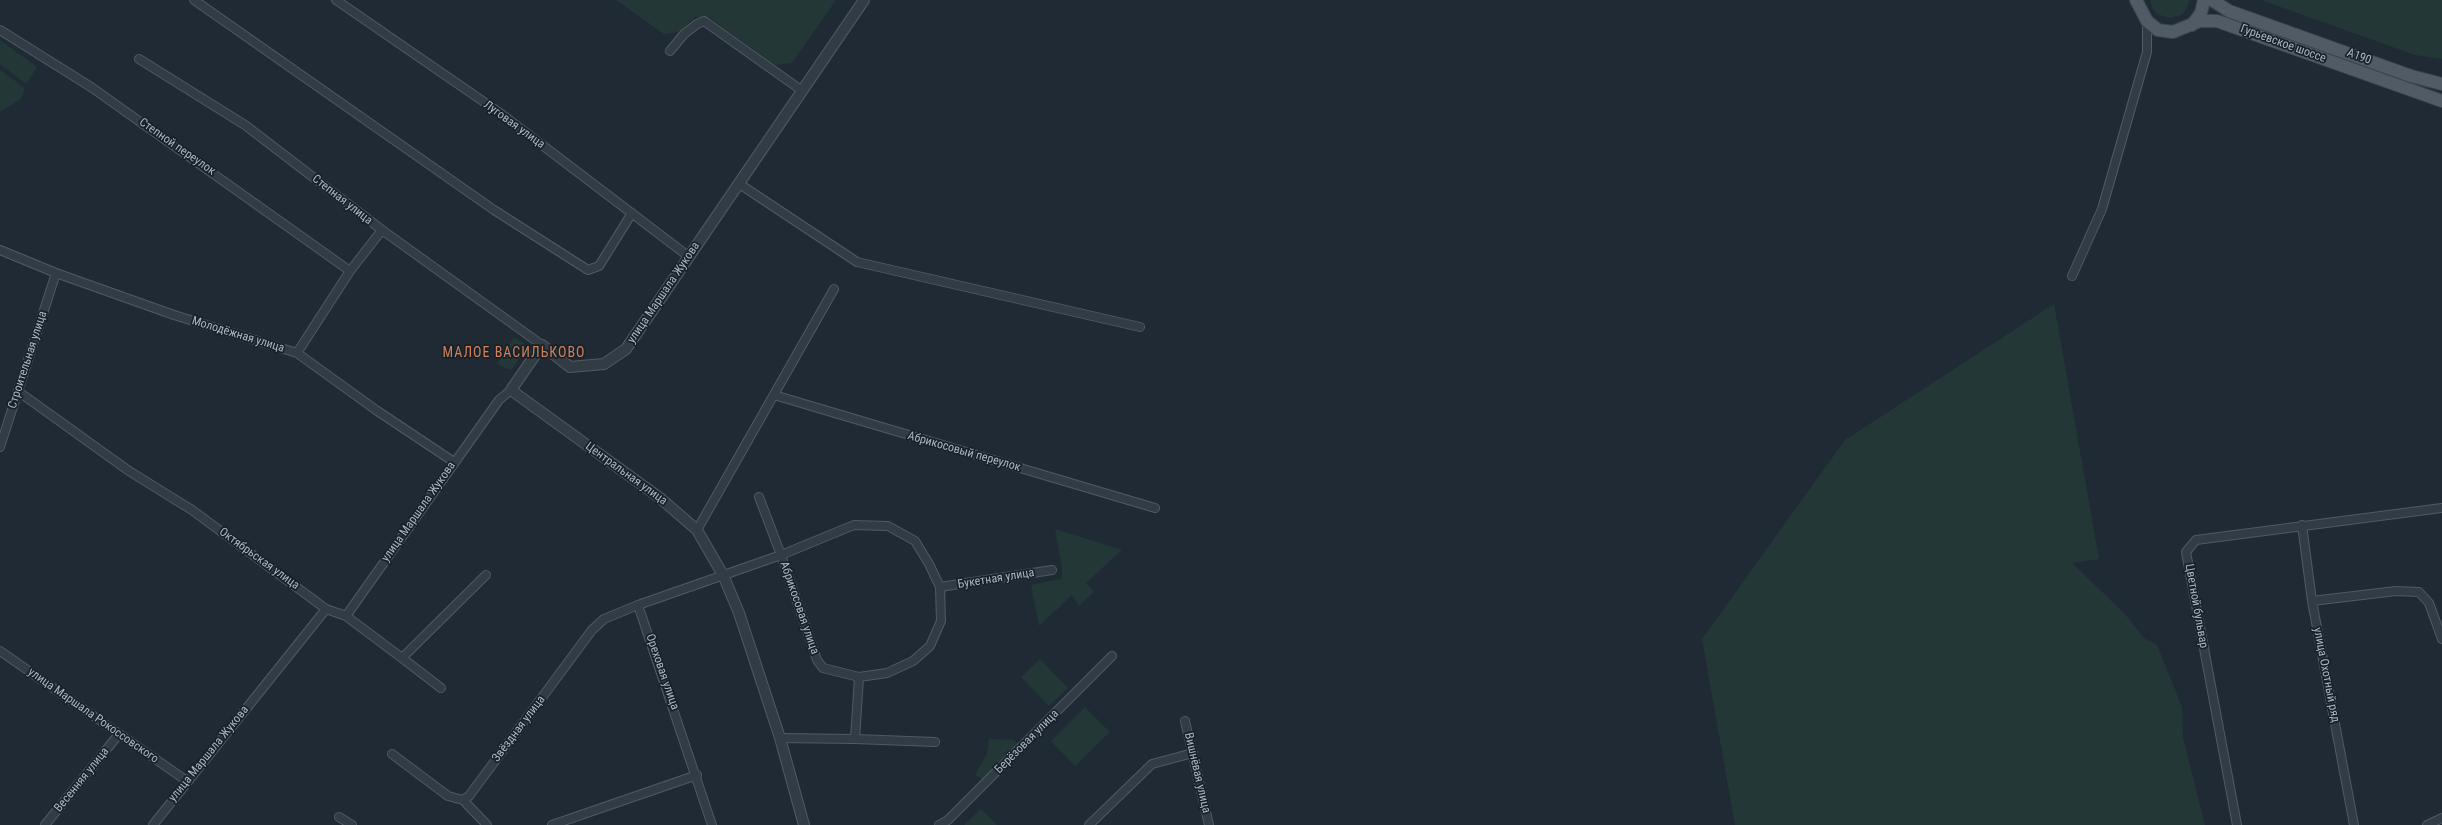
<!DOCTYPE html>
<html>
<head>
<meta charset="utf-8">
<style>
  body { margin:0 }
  canvas { display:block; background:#1f2a34 }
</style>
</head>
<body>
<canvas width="2442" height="825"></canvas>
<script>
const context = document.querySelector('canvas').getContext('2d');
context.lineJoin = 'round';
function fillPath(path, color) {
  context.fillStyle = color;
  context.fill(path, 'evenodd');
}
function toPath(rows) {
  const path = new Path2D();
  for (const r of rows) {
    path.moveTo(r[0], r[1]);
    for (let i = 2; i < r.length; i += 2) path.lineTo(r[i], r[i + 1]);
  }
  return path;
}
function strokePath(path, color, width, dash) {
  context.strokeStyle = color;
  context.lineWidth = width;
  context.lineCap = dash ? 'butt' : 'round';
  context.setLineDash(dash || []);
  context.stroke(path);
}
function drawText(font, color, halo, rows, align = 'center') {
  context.font = font + ' "Roboto Condensed",sans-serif';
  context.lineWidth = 3.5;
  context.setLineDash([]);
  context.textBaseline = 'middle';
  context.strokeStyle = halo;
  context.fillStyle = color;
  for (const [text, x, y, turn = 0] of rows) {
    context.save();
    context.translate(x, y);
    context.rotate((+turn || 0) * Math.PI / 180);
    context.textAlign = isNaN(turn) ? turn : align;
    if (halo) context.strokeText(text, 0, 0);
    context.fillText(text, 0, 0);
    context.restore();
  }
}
fillPath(toPath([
  [616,0,836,0,792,63,775,65,710,18,695,17,679,32,664,34],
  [2150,0,2190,0,2185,11,2181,15,2169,18,2157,14,2153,9],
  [2261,0,2442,0,2442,59,2415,55],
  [0,40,37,67,26,84,0,64],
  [0,70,25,88,21,99,0,112],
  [2054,304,2099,559,2072,563,2124,613,2144,638,2157,645,2182,707,2183,738,2205,825,1735,825,1702,639,1845,440],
  [514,337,528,346,512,369,508,369,497,364],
  [1055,529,1122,550,1086,583,1094,592,1079,606,1072,595,1039,626,1031,585,1061,579,1062,569],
  [1040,659,1068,688,1049,706,1021,677],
  [1085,707,1110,732,1075,766,1051,741],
  [989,739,1014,740,1018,745,983,779,975,775,987,753],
  [981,809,997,825,964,825]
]), '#223736');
const minor = toPath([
  [194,0,494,210,588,270,599,266,632,213],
  [336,0,500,113,688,256],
  [0,30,91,87,350,271],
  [670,51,684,34,697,24,704,21,801,90],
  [139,59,245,125,382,230,542,345],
  [738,183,857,262,1140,327],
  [0,250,56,273,174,315,297,353,376,410,454,462],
  [2072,276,2102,209,2147,52,2147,21],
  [297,353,350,271,382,230],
  [19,392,129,471,192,510,326,609,346,616,402,658,486,575],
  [774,395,1155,508],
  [0,447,56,273],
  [2302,525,2312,601,2354,825],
  [697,530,834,289],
  [940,587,1052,570],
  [2312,601,2396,591,2419,592,2429,603,2442,639],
  [346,616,499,400,511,390],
  [0,651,187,781],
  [402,658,441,688],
  [1185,721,1209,825],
  [780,738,855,739,859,677],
  [855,739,935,742],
  [392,754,448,796,463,800,469,796,592,630,604,619,638,605],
  [463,800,487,825],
  [339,817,352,825],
  [45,825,119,734],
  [153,825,326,609],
  [552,825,697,775],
  [712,825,638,605,781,555,854,525,888,526,915,541,929,564,940,587,941,621,930,646,913,661,887,673,859,677,823,668,817,660,781,555,759,497],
  [939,825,948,820,1112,656],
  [1089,825,1152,764,1193,753],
  [2237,825,2186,552,2196,540,2442,508],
  [2427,825,2442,818]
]);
const tertiary = toPath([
  [804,825,780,738,739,613,723,575,697,530,660,498,511,390,542,345,570,367,604,364,626,349,864,0]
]);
const primary = toPath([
  [2136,0,2147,21,2158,30,2173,32,2200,21,2217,21,2442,101],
  [2212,0,2229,11,2411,76,2442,84],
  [2192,25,2201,13,2204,0]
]);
strokePath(minor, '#505a63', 10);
strokePath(tertiary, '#505a63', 12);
strokePath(primary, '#3c454e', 14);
strokePath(minor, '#323c45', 8);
strokePath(tertiary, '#323c45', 10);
strokePath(primary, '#505b65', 12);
drawText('12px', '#acb7c2', '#182129', [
  ["Гурьевское шоссе",2283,44,20],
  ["А190",2359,57,20],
  ["Луговая улица",514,125,36],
  ["Степной переулок",177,147,35],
  ["Степная улица",342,200,38],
  ["улица Маршала Жукова",664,293,-56],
  ["Молодёжная улица",238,335,17],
  ["Строительная улица",28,360,-72],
  ["Абрикосовый переулок",964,452,16],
  ["Центральная улица",626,474,36],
  ["улица Маршала Жукова",419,512,-55],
  ["Октябрьская улица",259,559,36],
  ["Букетная улица",996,579,-9],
  ["Цветной бульвар",2196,606,80],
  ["Абрикосовая улица",799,608,71],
  ["Ореховая улица",662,672,71],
  ["улица Охотный ряд",2326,675,79],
  ["улица Маршала Рокоссовского",93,716,35],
  ["Звёздная улица",519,729,-53],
  ["Берёзовая улица",1027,742,-45],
  ["улица Маршала Жукова",209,754,-51],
  ["Вишнёвая улица",1197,773,77],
  ["Весенняя улица",82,780,-51]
]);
context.letterSpacing = '1px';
drawText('14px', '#cf825b', '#182129', [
  ["МАЛОЕ ВАСИЛЬКОВО",514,353]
]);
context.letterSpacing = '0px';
</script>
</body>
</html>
